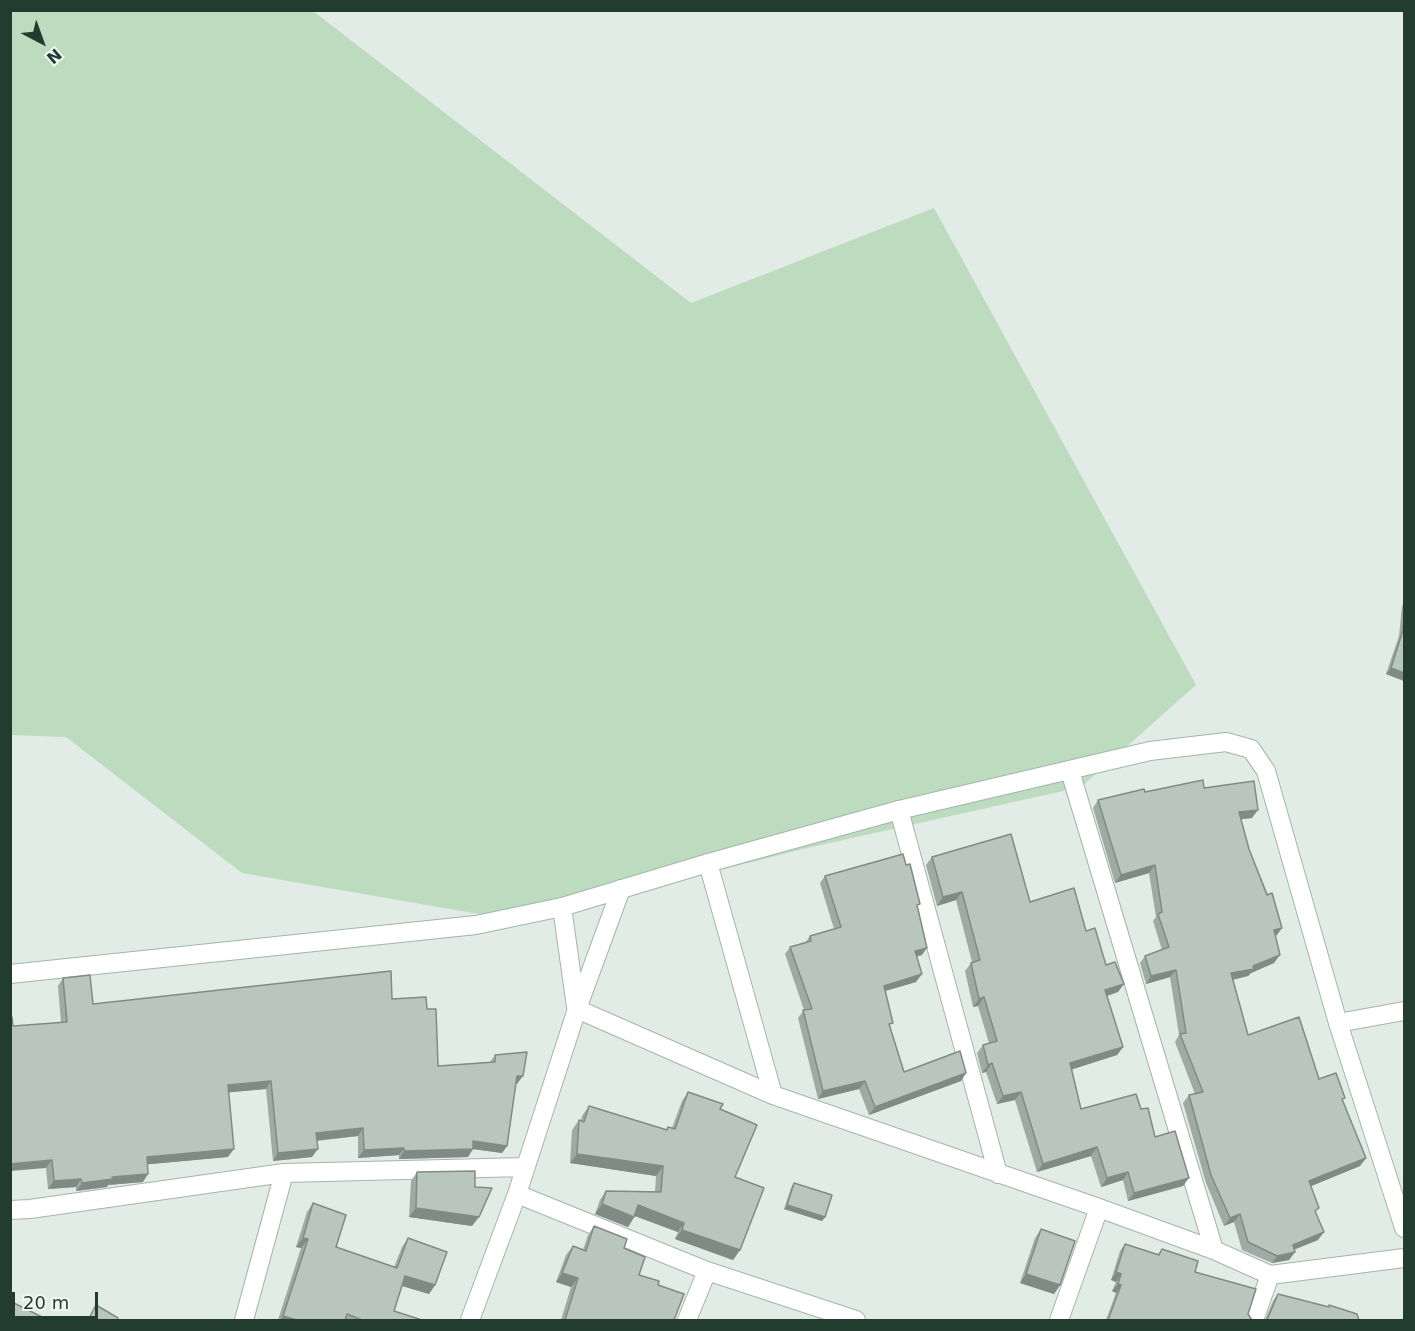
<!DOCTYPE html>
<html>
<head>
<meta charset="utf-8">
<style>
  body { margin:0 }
  #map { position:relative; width:1415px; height:1331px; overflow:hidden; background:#e2ece6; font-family:"DejaVu Sans",sans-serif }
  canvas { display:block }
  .frame { position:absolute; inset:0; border:12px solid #233c30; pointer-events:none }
  .north { position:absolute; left:12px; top:12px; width:60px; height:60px; -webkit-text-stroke:4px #f3f8f4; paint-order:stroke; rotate:139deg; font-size:16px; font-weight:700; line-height:24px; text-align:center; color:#233c30 }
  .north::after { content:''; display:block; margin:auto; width:21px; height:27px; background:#233c30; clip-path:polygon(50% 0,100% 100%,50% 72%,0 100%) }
  .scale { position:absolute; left:12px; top:1292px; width:86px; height:27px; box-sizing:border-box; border:3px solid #233c30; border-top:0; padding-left:8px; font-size:18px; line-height:21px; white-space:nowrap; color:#233c30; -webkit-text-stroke:4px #f3f8f4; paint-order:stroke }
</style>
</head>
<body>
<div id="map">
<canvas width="1415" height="1331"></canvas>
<div class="frame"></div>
<div class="north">N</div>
<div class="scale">20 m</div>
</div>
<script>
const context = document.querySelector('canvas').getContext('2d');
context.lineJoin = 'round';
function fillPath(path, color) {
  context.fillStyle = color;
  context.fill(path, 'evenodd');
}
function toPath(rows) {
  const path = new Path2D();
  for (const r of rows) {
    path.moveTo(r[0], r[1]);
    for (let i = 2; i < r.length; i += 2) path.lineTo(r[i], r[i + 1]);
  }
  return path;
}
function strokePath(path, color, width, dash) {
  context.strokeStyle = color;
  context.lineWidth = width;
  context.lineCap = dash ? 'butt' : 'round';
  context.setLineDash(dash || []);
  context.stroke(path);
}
fillPath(toPath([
  [11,10,313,11,691,303,934,208,1196,685,1081,787,803,849,519,921,242,873,66,737,11,735]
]), '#bcdbbf');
const street = toPath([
  [1070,771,1214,1250],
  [899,810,998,1174],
  [708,863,773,1095],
  [562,907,576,1007],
  [577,1009,773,1095,1099,1208,1214,1250,1270,1275,1404,1258],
  [1338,1023,1404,1011],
  [517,1194,707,1271,856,1320],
  [10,1210,30,1209,284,1173,525,1167],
  [244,1320,284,1173],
  [470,1320,517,1194,577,1009,621,889],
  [687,1320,707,1271],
  [1059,1320,1099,1208],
  [1254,1320,1270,1275]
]);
const secondary = toPath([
  [10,974,476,925,562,907,708,863,899,810,1150,751,1226,742,1251,749,1266,771,1338,1023,1404,1228]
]);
strokePath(street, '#a5b4ac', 20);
strokePath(secondary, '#a1b7ab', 20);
strokePath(street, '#fff', 18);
strokePath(secondary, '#fff', 18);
fillPath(toPath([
  [1404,603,1404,681,1386,674,1399,636,1402,606],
  [1204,788,1252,818,1241,819,1249,849,1282,928,1276,936,1274,963,1251,973,1248,976,1233,980,1248,1035,1319,1079,1343,1101,1366,1158,1360,1166,1311,1186,1316,1213,1318,1240,1294,1250,1295,1252,1289,1260,1272,1263,1242,1250,1234,1222,1224,1226,1206,1183,1183,1103,1189,1095,1195,1094,1175,1042,1179,1035,1170,977,1146,984,1140,963,1145,956,1162,950,1153,921,1156,917,1149,873,1115,883,1093,808,1098,800,1145,792],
  [932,857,1030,902,1086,931,1106,965,1118,992,1107,996,1123,1047,1117,1055,1072,1069,1081,1109,1141,1109,1155,1137,1183,1186,1128,1201,1123,1180,1101,1187,1091,1156,1037,1172,1015,1100,997,1104,986,1072,982,1073,977,1053,983,1045,989,1043,978,1006,973,1007,965,971,971,963,972,962,956,900,937,906,926,865],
  [825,876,918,908,922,955,916,957,916,982,885,991,890,1026,904,1072,966,1073,961,1081,869,1115,859,1089,818,1099,798,1018,804,1010,785,954,790,947,805,943,810,936,834,929,820,883],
  [63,978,93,1004,392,999,427,1009,438,1066,490,1062,495,1055,517,1084,516,1084,507,1146,502,1153,473,1149,468,1157,399,1159,399,1155,358,1158,358,1136,317,1141,312,1157,273,1161,266,1089,229,1092,228,1157,148,1164,143,1182,108,1185,107,1187,76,1191,76,1187,48,1189,46,1168,13,1026,61,1023,58,986],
  [688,1092,720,1109,735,1177,740,1250,733,1260,675,1239,678,1232,635,1216,628,1227,595,1214,600,1200,606,1191,655,1192,656,1176,570,1163,572,1130,579,1120,581,1121,582,1116,589,1106,666,1130,668,1127,672,1128,682,1101],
  [417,1172,472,1226,409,1217,411,1181],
  [794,1183,825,1217,822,1221,784,1209,791,1188],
  [313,1203,336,1247,394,1267,402,1247,408,1238,435,1285,429,1294,402,1286,394,1311,422,1320,278,1320,301,1248,296,1247,307,1212],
  [594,1226,624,1248,639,1275,658,1285,674,1320,561,1320,571,1287,556,1282,566,1255,573,1246,583,1250,588,1235],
  [1041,1229,1060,1285,1054,1294,1020,1283,1035,1238],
  [1125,1244,1158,1254,1162,1249,1195,1272,1248,1314,1252,1320,1106,1320,1116,1293,1112,1291,1116,1282,1111,1280,1120,1251],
  [1278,1294,1328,1307,1329,1305,1359,1320,1265,1320,1273,1301]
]), '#9eaaa3');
fillPath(toPath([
  [1391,668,1404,673,1404,681,1386,674],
  [1258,810,1252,818,1234,820,1239,812],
  [1155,865,1149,873,1115,883,1121,875],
  [962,892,956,900,937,906,943,897],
  [1282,928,1276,936,1269,938,1274,930],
  [927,948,922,955,909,958,915,951],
  [1280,955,1274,963,1251,973,1248,976,1226,981,1231,973],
  [1176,970,1170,977,1146,984,1151,976],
  [922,974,916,982,878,993,884,986],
  [1124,984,1118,992,1100,998,1105,990],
  [984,997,978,1006,973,1007,979,999],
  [1123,1047,1117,1055,1064,1072,1070,1063],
  [992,1063,986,1072,982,1073,988,1065],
  [966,1073,961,1081,869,1115,875,1107],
  [517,1076,523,1076,517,1084,512,1084],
  [271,1081,266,1089,223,1093,228,1085],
  [865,1081,859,1089,818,1099,823,1091],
  [1021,1092,1015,1100,997,1104,1003,1096],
  [363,1128,358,1136,311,1141,316,1133],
  [473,1141,507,1146,502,1153,473,1149,468,1157,399,1159,404,1151],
  [1097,1147,1091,1156,1037,1172,1043,1164],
  [404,1148,399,1155,358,1158,364,1150],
  [234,1149,228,1157,141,1165,147,1157],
  [318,1149,312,1157,273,1161,278,1153],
  [577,1154,663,1166,656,1176,570,1163],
  [1366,1158,1360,1166,1304,1189,1309,1181],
  [52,1160,46,1168,10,1171,10,1164],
  [1128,1172,1123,1180,1101,1187,1107,1178],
  [148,1174,143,1182,108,1185,107,1187,76,1191,82,1183,112,1177],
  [1189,1178,1183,1186,1128,1201,1134,1193],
  [81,1179,76,1187,48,1189,54,1181],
  [602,1204,634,1217,628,1227,595,1214],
  [638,1205,684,1223,678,1232,632,1215],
  [787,1205,825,1217,822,1221,784,1209],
  [416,1208,479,1217,472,1226,409,1217],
  [1240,1214,1234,1222,1224,1226,1230,1218],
  [682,1230,740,1250,733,1260,675,1239],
  [1324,1232,1318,1240,1287,1252,1293,1245],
  [303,1238,308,1239,301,1248,296,1247],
  [1295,1252,1289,1260,1272,1263,1277,1256],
  [1116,1272,1121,1274,1116,1282,1111,1280],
  [562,1273,578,1278,571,1287,556,1282],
  [1026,1274,1060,1285,1054,1294,1020,1283],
  [405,1276,435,1285,429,1294,399,1285],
  [1118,1284,1121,1285,1116,1293,1112,1291],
  [283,1316,297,1320,280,1320]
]), '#818b85');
const building = toPath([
  [1404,619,1404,673,1391,668,1403,630,1404,619],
  [1203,780,1204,788,1254,781,1258,810,1239,812,1249,849,1267,895,1272,893,1282,928,1274,930,1280,955,1253,966,1254,969,1231,973,1248,1035,1299,1017,1319,1079,1336,1073,1345,1098,1342,1099,1366,1158,1309,1181,1319,1208,1315,1211,1324,1232,1293,1245,1295,1252,1277,1256,1248,1242,1240,1214,1230,1218,1211,1175,1189,1095,1203,1092,1180,1034,1186,1033,1176,970,1151,976,1145,956,1169,947,1158,914,1162,912,1155,865,1121,875,1098,800,1144,789,1145,792,1203,780],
  [1011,834,1030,902,1074,888,1086,931,1095,928,1106,965,1115,962,1124,984,1105,990,1123,1047,1070,1063,1081,1109,1136,1094,1141,1109,1148,1108,1155,1137,1175,1131,1189,1178,1134,1193,1128,1172,1107,1178,1097,1147,1043,1164,1021,1092,1003,1096,992,1063,988,1065,983,1045,997,1041,984,997,979,999,971,963,980,960,962,892,943,897,932,857,1011,834],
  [903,854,906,865,910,864,920,904,917,905,927,948,915,951,922,974,884,986,893,1023,889,1024,904,1072,960,1051,966,1073,875,1107,865,1081,823,1091,803,1010,812,1009,790,947,811,941,810,936,841,927,825,876,903,854],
  [391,971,392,999,426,997,427,1009,436,1009,438,1066,495,1062,495,1055,527,1052,523,1076,517,1076,507,1146,473,1141,473,1149,404,1151,404,1148,364,1150,363,1128,316,1133,318,1149,278,1153,271,1081,228,1085,234,1149,147,1157,148,1174,112,1177,113,1179,82,1183,81,1179,54,1181,52,1160,10,1164,10,1017,12,1017,13,1026,67,1022,63,978,90,975,93,1004,391,971],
  [688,1092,723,1104,720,1109,757,1125,735,1177,764,1188,740,1250,682,1230,684,1223,638,1205,634,1217,602,1204,606,1191,661,1192,663,1166,577,1154,579,1120,584,1122,589,1106,667,1130,668,1127,675,1129,688,1092],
  [475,1171,475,1187,492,1188,479,1217,416,1208,417,1172,475,1171],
  [794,1183,832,1195,825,1217,787,1205,794,1183],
  [313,1203,346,1215,336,1247,397,1268,408,1238,447,1252,435,1285,405,1276,394,1311,422,1320,362,1320,347,1314,345,1320,297,1320,283,1316,308,1239,303,1238,313,1203],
  [594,1226,627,1239,624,1248,645,1257,639,1275,659,1281,658,1285,684,1294,674,1320,565,1320,578,1278,562,1273,573,1246,586,1251,594,1226],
  [1041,1229,1075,1241,1060,1285,1026,1274,1041,1229],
  [1125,1244,1159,1255,1162,1249,1198,1261,1195,1272,1256,1289,1248,1314,1252,1320,1108,1320,1121,1285,1118,1284,1121,1274,1116,1272,1125,1244],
  [1278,1294,1329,1307,1329,1305,1357,1314,1359,1320,1267,1320,1278,1294],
  [10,1301,48,1320,10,1320,10,1301],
  [96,1305,118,1318,117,1320,88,1320,96,1305]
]);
fillPath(building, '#b8c6be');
strokePath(building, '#818b85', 1.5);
</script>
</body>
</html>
